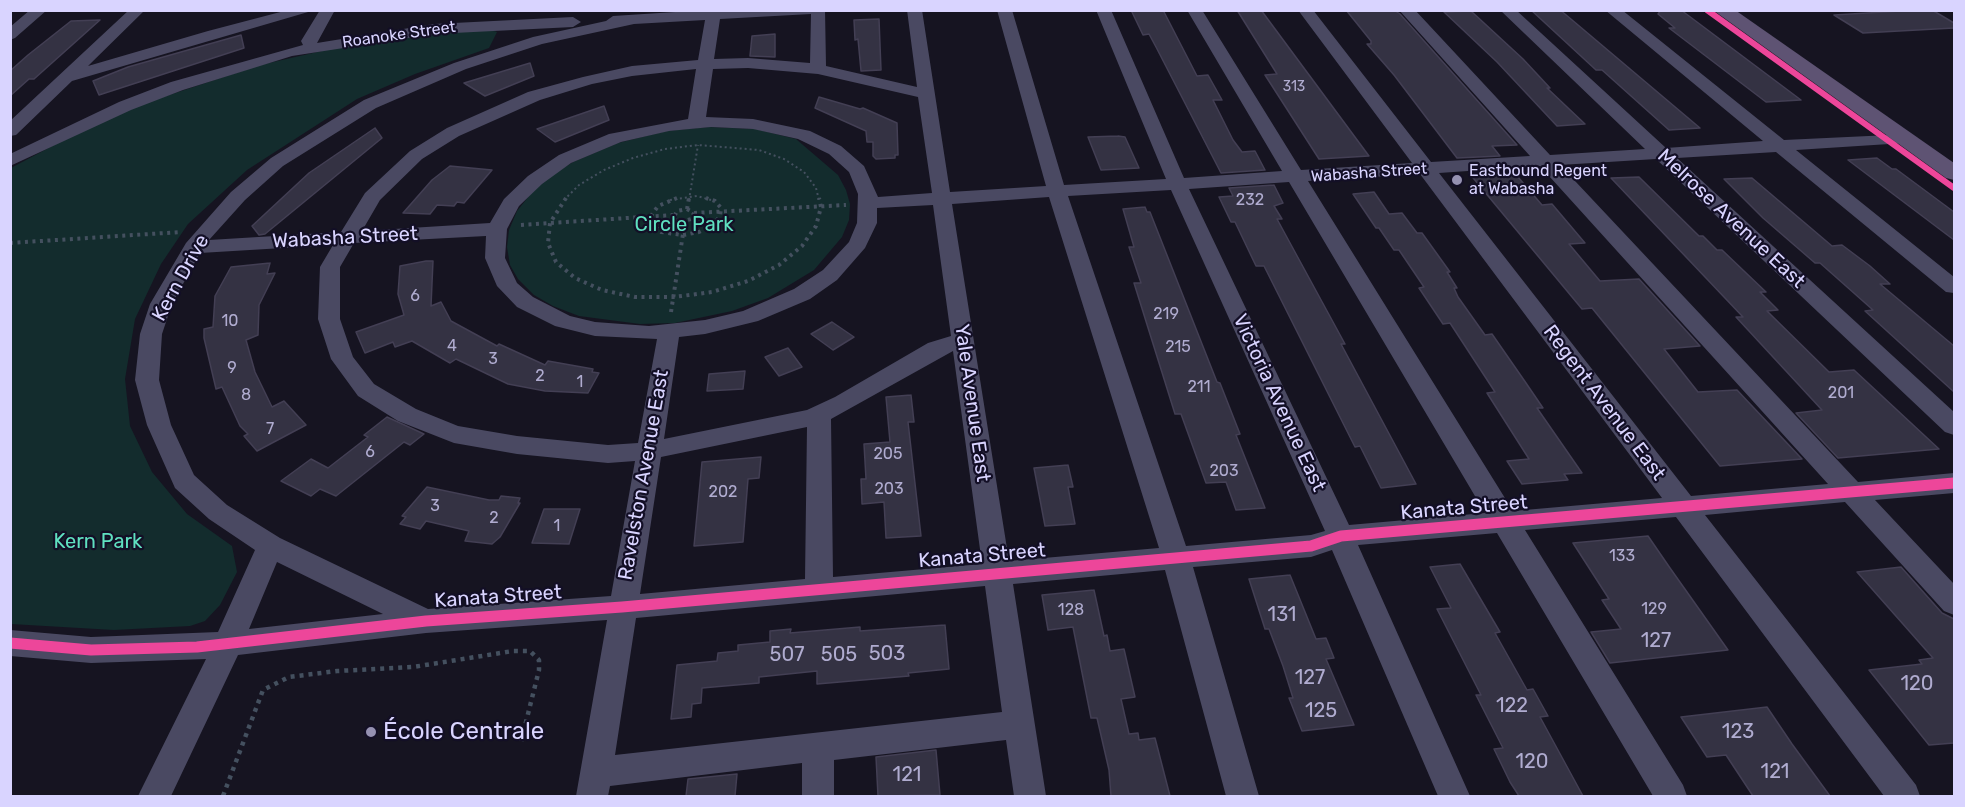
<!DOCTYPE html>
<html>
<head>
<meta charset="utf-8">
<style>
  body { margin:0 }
  #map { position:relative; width:1965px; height:807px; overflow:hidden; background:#161421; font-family:Rubik,sans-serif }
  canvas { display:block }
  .frame { position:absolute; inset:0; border:12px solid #d9d4ff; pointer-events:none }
</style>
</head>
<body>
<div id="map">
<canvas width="1965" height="807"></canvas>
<div class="frame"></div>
</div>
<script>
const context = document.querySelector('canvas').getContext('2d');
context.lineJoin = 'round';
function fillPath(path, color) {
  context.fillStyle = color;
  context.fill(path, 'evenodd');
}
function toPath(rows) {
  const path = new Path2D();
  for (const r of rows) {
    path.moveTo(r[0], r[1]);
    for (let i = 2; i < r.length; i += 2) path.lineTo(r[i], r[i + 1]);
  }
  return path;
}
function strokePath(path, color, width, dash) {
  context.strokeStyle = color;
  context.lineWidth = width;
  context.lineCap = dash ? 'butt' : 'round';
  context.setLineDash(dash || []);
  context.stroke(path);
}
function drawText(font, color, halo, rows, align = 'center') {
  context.font = font + ' Rubik,sans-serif';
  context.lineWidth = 4.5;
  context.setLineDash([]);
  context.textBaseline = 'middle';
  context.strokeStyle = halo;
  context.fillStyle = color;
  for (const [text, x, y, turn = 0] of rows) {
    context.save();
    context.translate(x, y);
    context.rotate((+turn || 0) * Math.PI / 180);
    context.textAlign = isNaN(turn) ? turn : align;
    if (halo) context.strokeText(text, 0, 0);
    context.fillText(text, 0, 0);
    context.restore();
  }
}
fillPath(toPath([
  [488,29,497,32,489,48,415,74,357,99,247,170,188,224,161,264,135,319,125,379,130,426,152,472,187,514,232,546,237,572,220,605,205,621,190,626,114,630,11,624,11,168,88,127,151,101,260,65,335,48,434,33],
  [709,127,755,129,796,139,838,175,846,190,850,204,849,220,842,237,814,270,768,298,732,311,675,323,640,324,579,316,553,306,534,295,518,279,510,265,507,247,509,230,517,211,533,191,552,175,573,162,618,143,666,131]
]), '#132c2d');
const building = toPath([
  [1131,10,1163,10,1197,76,1208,75,1222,100,1213,100,1233,140,1242,152,1255,151,1265,170,1221,173,1156,47,1149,34,1143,35,1131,10],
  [1237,10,1261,10,1369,156,1319,159,1265,75,1277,74,1237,10],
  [1346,10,1394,10,1400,14,1517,145,1492,146,1500,156,1457,158,1394,75,1367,44,1371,44,1371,41,1346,10],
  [1531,10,1560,10,1565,14,1700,128,1669,130,1602,70,1596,70,1531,10],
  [1661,10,1681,10,1801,100,1766,102,1669,28,1675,28,1658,14,1661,10],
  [1917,10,1932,10,1954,23,1954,28,1863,33,1834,15,1917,10],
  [1471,11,1523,59,1550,88,1547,88,1585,124,1557,126,1497,62,1444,12,1471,11],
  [879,19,881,70,861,71,858,39,855,40,854,20,879,19],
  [100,20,34,79,29,79,10,96,10,71,28,55,71,21,100,20],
  [775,34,775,57,750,56,752,36,775,34],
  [241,35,244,48,99,95,93,81,128,67,241,35],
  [530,63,534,76,485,96,464,83,530,63],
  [819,97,860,109,863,108,897,123,898,155,895,155,895,158,876,159,873,156,873,142,867,142,866,131,815,108,819,97],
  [604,106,609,120,555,142,537,129,604,106],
  [375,128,382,138,265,234,259,235,252,226,309,173,375,128],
  [1118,136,1125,137,1139,168,1101,170,1088,137,1118,136],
  [1877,158,1892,169,1896,169,1954,212,1954,240,1848,160,1877,158],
  [450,166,492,170,464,203,457,202,454,206,437,205,430,214,403,213,432,180,450,166],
  [1512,170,1542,205,1552,204,1585,243,1569,244,1600,281,1639,279,1700,346,1664,349,1698,392,1737,390,1802,459,1720,466,1592,308,1582,309,1469,173,1512,170],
  [1639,177,1699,236,1703,236,1717,250,1722,250,1766,292,1760,292,1778,310,1767,311,1829,372,1854,370,1939,449,1838,458,1796,413,1822,410,1736,317,1743,317,1611,178,1639,177],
  [1752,178,1832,246,1842,245,1870,266,1890,284,1880,284,1954,346,1954,392,1865,311,1873,310,1820,263,1815,263,1763,218,1724,179,1752,178],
  [1274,185,1283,203,1274,206,1282,219,1277,219,1345,344,1341,344,1416,484,1381,488,1360,446,1355,447,1264,266,1256,266,1235,222,1231,222,1219,197,1233,196,1229,188,1274,185],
  [1374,192,1389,214,1402,213,1417,233,1422,233,1450,272,1447,272,1457,288,1454,288,1458,297,1485,335,1492,334,1526,383,1543,408,1537,408,1582,473,1564,474,1568,480,1522,484,1507,461,1529,459,1487,393,1495,392,1450,323,1443,324,1419,288,1424,287,1399,250,1394,250,1379,228,1376,228,1353,194,1374,192],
  [1145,207,1147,212,1150,212,1217,382,1220,383,1240,434,1236,435,1265,508,1236,510,1226,482,1206,483,1181,414,1175,414,1134,283,1141,283,1129,247,1134,247,1123,209,1145,207],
  [426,261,433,261,431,306,441,302,451,321,497,346,499,344,545,365,548,361,593,369,592,372,599,373,588,393,545,391,508,384,456,359,450,363,412,341,395,347,393,342,365,353,356,332,404,315,398,294,400,266,426,261],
  [270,263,267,274,275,273,259,305,258,335,246,340,255,372,272,407,284,401,306,425,257,451,244,436,248,434,240,426,222,387,216,389,204,338,204,329,213,327,215,296,231,267,270,263],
  [832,322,854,337,833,350,811,334,832,322],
  [788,348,802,367,779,376,765,357,788,348],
  [745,371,743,389,707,391,709,374,745,371],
  [911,395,914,422,908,422,921,536,886,538,884,502,862,504,861,479,866,479,864,444,890,442,886,397,911,395],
  [387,417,424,434,410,445,404,442,336,496,320,489,311,496,281,481,311,459,328,468,368,437,364,435,387,417],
  [761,457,759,478,748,479,743,542,694,546,702,462,761,457],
  [1068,465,1073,487,1068,487,1075,524,1045,526,1034,468,1068,465],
  [427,487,489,500,499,500,501,496,520,498,518,503,520,503,500,537,492,544,465,541,469,531,426,521,420,529,400,524,406,517,402,516,427,487],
  [544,509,580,509,569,544,532,543,544,509],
  [1648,536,1670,568,1728,650,1610,663,1591,632,1621,629,1602,600,1609,599,1573,543,1648,536],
  [1460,564,1500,632,1495,633,1527,690,1533,689,1548,716,1540,717,1583,796,1519,796,1510,782,1494,749,1503,748,1476,695,1481,695,1437,609,1451,608,1430,567,1460,564],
  [1901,567,1942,613,1954,619,1954,743,1929,745,1869,670,1922,664,1919,660,1933,658,1857,572,1901,567],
  [1290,575,1316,639,1326,638,1334,658,1326,659,1354,725,1302,731,1289,698,1293,698,1283,666,1269,629,1265,629,1249,579,1290,575],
  [1094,590,1104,636,1107,635,1110,651,1124,649,1135,697,1121,699,1129,734,1138,733,1139,740,1155,738,1170,796,1111,796,1109,770,1097,718,1091,718,1073,627,1048,630,1042,595,1094,590],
  [945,625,949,669,908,673,909,676,817,684,817,671,759,677,759,683,702,688,701,703,692,704,691,717,671,719,677,665,717,661,718,653,738,651,738,645,770,642,770,631,791,629,790,633,860,627,860,631,945,625],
  [1767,707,1792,744,1830,796,1753,796,1726,755,1707,757,1681,717,1767,707],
  [936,750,940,795,878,796,876,757,936,750],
  [737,774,735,796,686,796,688,779,737,774]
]);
fillPath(building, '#343243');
strokePath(building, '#433f54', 1.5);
strokePath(toPath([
  [564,200,579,185,604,170,633,158,665,149,698,145,759,150,784,159,804,172,816,188,819,200],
  [670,200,697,196,711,200],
  [689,200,698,145]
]), '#44505f', 2, [2, 3]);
strokePath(toPath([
  [566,198,550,223,548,243,556,262,575,278,602,290,635,297,674,297,712,292,748,281,779,265,802,246,816,226,821,207,819,198],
  [677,198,658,206,651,216,653,225,661,232,683,235,699,232,713,225,720,216,721,208,715,201,706,198],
  [687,209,689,198],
  [687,209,694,213,691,219,681,222,673,219,677,211,687,209],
  [694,213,846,205],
  [521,225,673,215],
  [10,243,181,232],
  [671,312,685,221]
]), '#44505f', 4, [3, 4.5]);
strokePath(toPath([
  [223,796,263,690,289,677,337,671,413,667,513,651,530,651,539,660,539,670,521,742]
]), '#44505f', 4.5, [4, 5]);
fillPath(toPath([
  [30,10,47,10,15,38,10,40,10,27,30,10],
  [129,10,145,10,88,66,208,31,288,10,315,10,72,81,16,135,10,136,10,121,129,10],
  [320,10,335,10,317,43,434,24,573,17,581,22,573,27,434,34,292,56,183,90,131,110,10,166,10,154,119,102,171,82,303,45,301,41,320,10],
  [706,10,825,10,826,66,917,87,907,10,922,10,950,192,1046,186,997,10,1012,10,1064,185,1166,179,1096,10,1111,10,1184,178,1282,171,1187,10,1202,10,1301,170,1412,163,1298,10,1313,10,1431,162,1530,156,1399,10,1415,10,1550,155,1645,149,1500,10,1516,10,1666,148,1763,141,1605,10,1622,10,1784,140,1911,134,1914,138,1905,143,1796,150,1954,277,1954,293,1946,292,1776,152,1677,158,1954,412,1954,435,1945,432,1656,159,1560,165,1858,482,1954,473,1954,493,1875,500,1954,584,1954,615,1944,611,1845,502,1705,515,1916,785,1920,796,1884,796,1676,517,1525,530,1683,785,1687,796,1653,796,1497,533,1358,545,1470,796,1438,796,1332,550,1311,557,1193,567,1259,796,1226,796,1165,570,1013,584,1046,796,1014,796,1006,740,834,760,834,796,802,796,802,763,610,786,608,796,576,796,607,620,426,633,238,655,171,796,138,796,206,659,91,663,10,656,10,630,91,637,218,632,255,550,209,519,175,488,147,425,135,380,140,334,150,304,186,243,231,192,271,158,364,100,454,63,533,37,606,21,613,16,706,10],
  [811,14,810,63,748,58,714,59,720,19,811,14],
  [705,20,698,60,632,66,583,77,528,92,447,128,410,151,365,193,341,232,209,240,245,200,283,166,376,108,466,69,542,44,634,24,705,20],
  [748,68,818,74,918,97,932,193,878,197,864,166,841,146,810,131,753,119,706,117,713,69,748,68],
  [696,69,688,119,609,134,559,155,528,176,504,199,490,223,362,231,380,200,422,159,459,136,540,100,592,84,632,76,696,69],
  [711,127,753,129,798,139,829,154,849,172,858,194,857,223,849,242,823,270,794,289,743,311,705,320,649,326,595,322,570,316,533,297,517,283,505,258,507,229,519,206,542,184,571,163,621,142,669,131,711,127],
  [1540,166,1828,484,1691,496,1439,173,1540,166],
  [1420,174,1662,498,1513,511,1308,181,1420,174],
  [1289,182,1485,513,1349,525,1189,189,1289,182],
  [1171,190,1325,531,1311,535,1186,546,1068,196,1171,190],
  [1049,197,1159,548,1009,561,952,204,1049,197],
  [933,205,951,336,928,343,835,397,807,410,664,439,679,337,705,334,758,321,810,299,837,280,865,248,877,223,877,208,933,205],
  [486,236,485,258,497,286,517,307,555,326,595,336,657,339,638,443,608,445,517,436,458,426,416,409,374,384,353,357,340,319,340,267,354,243,486,236],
  [333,245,320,267,318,319,331,359,358,396,398,421,454,443,517,454,608,463,635,461,611,596,428,609,280,538,227,505,194,475,171,425,159,380,162,334,172,304,200,253,333,245],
  [953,351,982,564,833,577,831,419,953,351],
  [807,427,805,579,640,594,661,457,807,427],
  [277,562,383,614,249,629,277,562],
  [985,586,1002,712,615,755,636,618,985,586]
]), '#4a4962');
fillPath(toPath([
  [1713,10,1735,10,1954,163,1954,180,1946,178,1713,10]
]), '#5e5373');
strokePath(toPath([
  [1707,10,1954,188]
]), '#ed469a', 6);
strokePath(toPath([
  [10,643,91,650,197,647,426,621,622,607,1311,546,1341,536,1954,483]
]), '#ed469a', 11);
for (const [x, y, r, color] of [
  [1457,180,6,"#9591b1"],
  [371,732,6,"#9591b1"]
]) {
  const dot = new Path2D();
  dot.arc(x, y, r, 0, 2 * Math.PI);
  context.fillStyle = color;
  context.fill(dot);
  strokePath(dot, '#130f26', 2);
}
drawText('14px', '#b0acd0', null, [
  ["313",1294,87]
]);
drawText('16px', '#d9d4ff', '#130f26', [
  ["Roanoke Street",399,35,-8],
  ["Wabasha Street",1369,173,-4]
]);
drawText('16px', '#d9d4ff', '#130f26', [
  ["Eastbound Regent",1469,171],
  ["at Wabasha",1469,189]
], 'left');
drawText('16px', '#b0acd0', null, [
  ["232",1250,200],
  ["6",415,296],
  ["219",1166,314],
  ["10",230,321],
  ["4",452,346],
  ["215",1178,347],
  ["3",493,359],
  ["9",232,368],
  ["2",540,376],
  ["1",580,382],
  ["211",1199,387],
  ["201",1841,393],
  ["8",246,395],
  ["7",270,429],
  ["6",370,452],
  ["205",888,454],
  ["203",1224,471],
  ["203",889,489],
  ["202",723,492],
  ["3",435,506],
  ["2",494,518],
  ["1",557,526],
  ["133",1622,556],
  ["129",1654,609],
  ["128",1071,610]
]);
drawText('20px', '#d9d4ff', '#130f26', [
  ["Melrose Avenue East",1731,219,43],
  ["Wabasha Street",345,238,-3],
  ["Kern Drive",181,278,-61],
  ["Yale Avenue East",972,403,82],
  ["Victoria Avenue East",1279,403,65],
  ["Regent Avenue East",1604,403,53],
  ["Ravelston Avenue East",644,475,-80],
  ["Kanata Street",1464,508,-5],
  ["Kanata Street",982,556,-5],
  ["Kanata Street",498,597,-4]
]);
drawText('20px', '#5fe0c0', '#130f26', [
  ["Circle Park",684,225],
  ["Kern Park",98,542]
]);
drawText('20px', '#b0acd0', null, [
  ["131",1282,615],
  ["127",1656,641],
  ["503",887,654],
  ["507",787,655],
  ["505",839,655],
  ["127",1310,678],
  ["120",1917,684],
  ["122",1512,706],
  ["125",1321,711],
  ["123",1738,732],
  ["120",1532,762],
  ["121",1775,772],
  ["121",907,775]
]);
drawText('24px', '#d9d4ff', '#130f26', [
  ["École Centrale",383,732]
], 'left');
</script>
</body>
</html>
